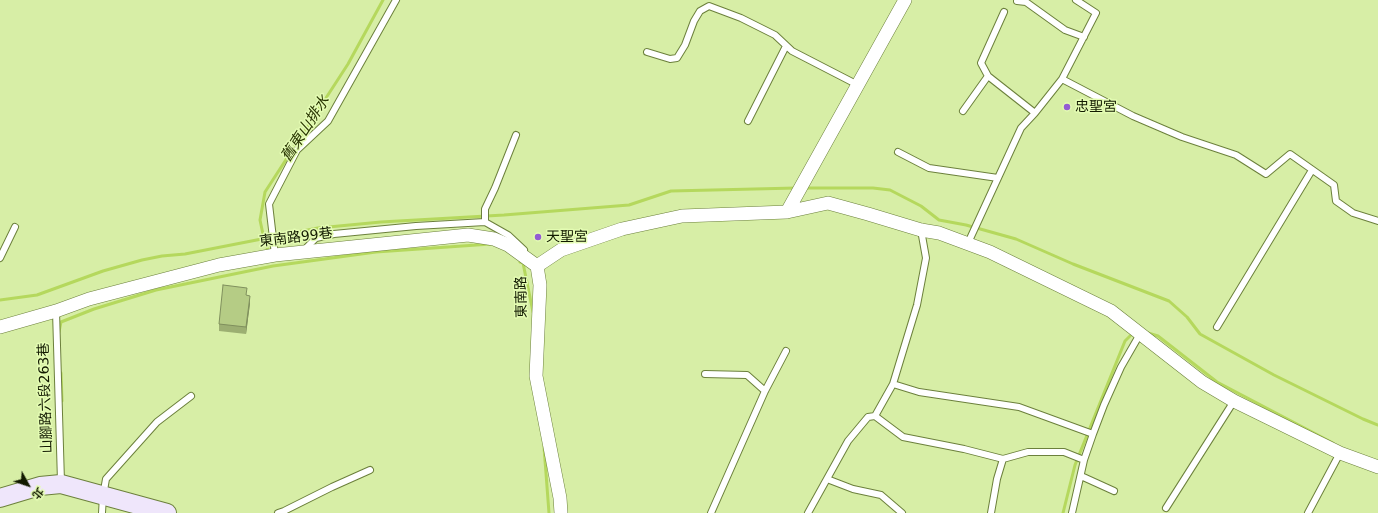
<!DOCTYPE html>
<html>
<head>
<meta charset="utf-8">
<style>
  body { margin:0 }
  #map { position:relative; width:1378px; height:513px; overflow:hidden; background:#d7eea6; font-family:"DejaVu Sans","Noto Sans TC",sans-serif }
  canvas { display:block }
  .north { position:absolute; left:8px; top:465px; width:40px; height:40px; -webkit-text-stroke:3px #e4fcb3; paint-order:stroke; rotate:130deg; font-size:11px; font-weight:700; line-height:16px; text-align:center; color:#121a00 }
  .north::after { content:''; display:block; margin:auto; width:14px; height:18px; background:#121a00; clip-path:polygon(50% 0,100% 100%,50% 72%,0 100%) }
</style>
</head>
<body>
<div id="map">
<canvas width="1378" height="513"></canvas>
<div class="north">北</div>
</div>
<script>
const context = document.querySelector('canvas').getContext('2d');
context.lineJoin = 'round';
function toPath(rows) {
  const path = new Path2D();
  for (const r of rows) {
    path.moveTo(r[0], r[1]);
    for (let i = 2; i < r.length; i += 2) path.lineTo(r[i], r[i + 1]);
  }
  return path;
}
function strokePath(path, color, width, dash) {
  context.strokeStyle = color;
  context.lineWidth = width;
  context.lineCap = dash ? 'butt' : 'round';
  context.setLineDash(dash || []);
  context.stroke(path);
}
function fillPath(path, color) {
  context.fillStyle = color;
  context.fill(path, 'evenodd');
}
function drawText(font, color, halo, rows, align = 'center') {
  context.font = font + ' "DejaVu Sans","Noto Sans TC",sans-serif';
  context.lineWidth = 3;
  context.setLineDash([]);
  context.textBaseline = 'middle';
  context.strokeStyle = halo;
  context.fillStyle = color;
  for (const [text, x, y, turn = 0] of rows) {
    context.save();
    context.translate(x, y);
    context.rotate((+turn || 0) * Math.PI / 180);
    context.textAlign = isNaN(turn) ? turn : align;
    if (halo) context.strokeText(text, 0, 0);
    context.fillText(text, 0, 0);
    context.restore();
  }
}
strokePath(toPath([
  [805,188,873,188,890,190,921,206,939,220,966,225,1016,239,1073,264,1169,301,1187,317,1200,334,1274,375,1363,419,1378,425],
  [269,253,264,239,260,220,265,192,348,64,383,0],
  [520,262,523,263,533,312],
  [0,300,37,295,103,271,142,260,162,256,185,254,318,228,381,222,504,215,629,205,671,191,796,188],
  [59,332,61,322,94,309,156,290,273,266,376,252,491,244],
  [1148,333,1158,336,1217,382,1333,443],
  [61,373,62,401],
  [544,447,549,513],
  [1063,513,1075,465,1125,341,1133,333]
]), '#b5d85d', 3);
const lane = toPath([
  [1076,0,1096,13,1062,79,1133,116,1182,137,1236,155,1266,174,1290,154,1334,185,1336,201,1353,213,1378,221],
  [1017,1,1026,2,1065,30,1084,37],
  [1004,12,981,63,988,76,1035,113],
  [647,52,670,59,677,58,685,45,694,21,700,11,709,6,741,18,775,35,792,51,858,85],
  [963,111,988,76],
  [748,121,786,46],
  [516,135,495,188,485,209,485,222,508,235,524,250],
  [898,152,929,168,998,178],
  [968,243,1021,128,1035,113,1062,79],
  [304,250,316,238,334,234,416,226,485,222],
  [275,255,269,204,297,150,328,121,396,0],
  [0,258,15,227],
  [56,311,61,482],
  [1217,327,1312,170],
  [705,374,747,375,765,391],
  [893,384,919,392,1019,407,1093,434],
  [875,416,903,437,964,449,1003,459,1028,452,1064,452,1084,460],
  [1081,476,1114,491],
  [827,479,853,489,881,495,902,513],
  [1166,508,1234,401],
  [102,513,103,496,106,479,157,422,191,396],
  [278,513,284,511,332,487,370,470],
  [711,513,765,391,786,351],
  [808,513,848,441,868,417,875,416,893,384,917,305,926,258,921,230],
  [991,513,997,479,1003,459],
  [1072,513,1084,460,1093,434,1104,405,1121,367,1140,334],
  [1308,513,1340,453]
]);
const street = toPath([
  [787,212,905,0],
  [537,266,561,250,622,229,682,216,787,212,828,203,868,214,921,230,939,233,990,252,1111,311,1202,382,1234,401,1340,453,1378,467],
  [537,266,540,285,536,376,560,498,561,513],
  [0,327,56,311,89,299,219,265,275,255,468,235,494,239,508,245,537,266]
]);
const secondary = toPath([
  [0,498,40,486,61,484,167,513]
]);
strokePath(lane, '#6c803c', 8);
strokePath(street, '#6c803c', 14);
strokePath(secondary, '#6c803c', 20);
strokePath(lane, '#fff', 6);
strokePath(street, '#fff', 13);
strokePath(secondary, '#efe6fb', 18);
fillPath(toPath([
  [247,296,250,303,246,334,219,331,219,324]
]), '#9caf72');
fillPath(toPath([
  [250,296,250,303,246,334,246,327]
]), '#7f8f5d');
const building = toPath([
  [223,285,247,288,246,295,250,296,246,327,219,324,223,285]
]);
fillPath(building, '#b5cc85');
strokePath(building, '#7f8f5d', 1);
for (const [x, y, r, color] of [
  [1067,107,4,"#935bd3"],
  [538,237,4,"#935bd3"]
]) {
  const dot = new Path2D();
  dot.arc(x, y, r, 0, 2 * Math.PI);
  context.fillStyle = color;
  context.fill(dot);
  strokePath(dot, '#e4fcb3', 1.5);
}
drawText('14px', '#121a00', '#e4fcb3', [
  ["忠聖宮",1075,107],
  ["天聖宮",546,237]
], 'left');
drawText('14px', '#121a00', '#e4fcb3', [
  ["東南路99巷",296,238,-7],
  ["東南路",522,297,-91],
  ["山腳路六段263巷",46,398,-92]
]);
drawText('italic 15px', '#2a3703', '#e4fcb3', [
  ["舊東山排水",306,129,-57]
]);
</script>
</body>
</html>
